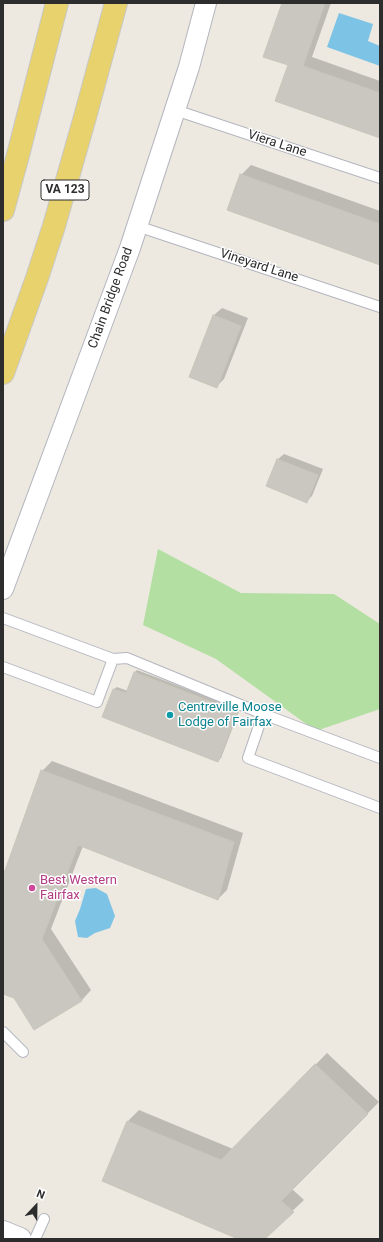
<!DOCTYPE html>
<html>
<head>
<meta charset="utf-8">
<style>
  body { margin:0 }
  #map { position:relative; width:383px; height:1242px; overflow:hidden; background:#ede9e1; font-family:Roboto,sans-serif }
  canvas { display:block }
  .frame { position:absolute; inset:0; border:4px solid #2d2d2d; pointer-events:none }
  .north { position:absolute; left:16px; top:1186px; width:40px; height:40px; -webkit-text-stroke:3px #fff; paint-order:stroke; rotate:22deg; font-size:11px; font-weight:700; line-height:16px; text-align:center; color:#2d2d2d }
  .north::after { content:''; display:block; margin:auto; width:14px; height:18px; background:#2d2d2d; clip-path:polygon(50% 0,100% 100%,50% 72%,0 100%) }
</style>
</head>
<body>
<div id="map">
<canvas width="383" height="1242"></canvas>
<div class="frame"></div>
<div class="north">N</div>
</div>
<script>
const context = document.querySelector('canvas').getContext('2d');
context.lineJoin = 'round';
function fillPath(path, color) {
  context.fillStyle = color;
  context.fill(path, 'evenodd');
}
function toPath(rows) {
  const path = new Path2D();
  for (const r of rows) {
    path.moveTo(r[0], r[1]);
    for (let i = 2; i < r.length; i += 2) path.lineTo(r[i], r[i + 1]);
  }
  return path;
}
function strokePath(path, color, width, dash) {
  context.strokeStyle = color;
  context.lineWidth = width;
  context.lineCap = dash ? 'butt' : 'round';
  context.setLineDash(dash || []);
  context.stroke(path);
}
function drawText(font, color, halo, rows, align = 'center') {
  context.font = font + ' Roboto,sans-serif';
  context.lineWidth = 3;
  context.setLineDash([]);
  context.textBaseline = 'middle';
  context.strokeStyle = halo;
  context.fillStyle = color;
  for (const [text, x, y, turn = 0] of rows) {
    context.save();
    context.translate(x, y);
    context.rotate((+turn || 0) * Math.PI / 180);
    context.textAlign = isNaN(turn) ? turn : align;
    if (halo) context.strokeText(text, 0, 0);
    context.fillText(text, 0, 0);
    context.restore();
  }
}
fillPath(toPath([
  [158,549,241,593,334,594,380,624,380,709,316,731,216,659,143,625]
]), '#b3dfa2');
fillPath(toPath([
  [339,13,373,24,368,41,380,46,380,66,327,47],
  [96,888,107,894,115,916,110,928,95,933,87,938,78,937,75,921,80,909,86,889]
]), '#7dc3e6');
fillPath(toPath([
  [283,3,331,3,312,57,380,81,380,137,289,65],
  [251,165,380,211,380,264,241,175],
  [222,308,248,318,224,379,216,387,190,377,214,315],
  [284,454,323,469,312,496,306,502,267,486,278,459],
  [137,670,240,709,221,758,218,761,104,717,114,689,117,687,128,691,135,672],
  [52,761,243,833,227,890,218,899,83,846,51,929,91,990,82,1000,34,1029,15,997,3,993,3,879,42,771],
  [327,1053,379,1102,292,1189,304,1200,263,1239,240,1239,128,1121,139,1110,233,1149]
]), '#0003');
const building = toPath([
  [282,3,325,3,303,66,380,93,380,138,275,101,288,65,263,57,282,3],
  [240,174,380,224,380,265,227,210,240,174],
  [213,315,241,326,217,388,189,377,213,315],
  [277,459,318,475,307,503,266,486,277,459],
  [134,672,238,712,218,762,102,717,113,689,126,693,134,672],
  [41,770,234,842,218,900,78,845,42,939,82,1001,34,1030,14,998,3,994,3,876,41,770],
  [315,1064,368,1114,281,1201,294,1212,265,1239,238,1239,102,1181,127,1121,221,1160,315,1064]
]);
fillPath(building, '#c9c7bf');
strokePath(building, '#c9c5ba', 1);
const service = toPath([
  [175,110,380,178],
  [137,226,380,307],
  [3,618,113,659,97,702,3,667],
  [113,659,127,658,263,714,380,758],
  [263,714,248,758,380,808],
  [3,1032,23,1052],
  [35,1239,44,1219]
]);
const minor = toPath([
  [3,589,130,248,189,67,206,3]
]);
const tertiary = toPath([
  [3,1232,20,1239]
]);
const primary = toPath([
  [3,210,18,155,57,3],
  [3,373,37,278,54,226,85,117,116,3]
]);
strokePath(service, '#b4b6bf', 12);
strokePath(minor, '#b4b6bf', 22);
strokePath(tertiary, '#b4b6bf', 24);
strokePath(primary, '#c8c8c8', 24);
strokePath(service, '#fff', 10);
strokePath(minor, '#fff', 20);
strokePath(tertiary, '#fff', 22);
strokePath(primary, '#e7d26d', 22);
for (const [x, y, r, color] of [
  [170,715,4,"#0f9aa8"],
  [32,888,4,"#d1479c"]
]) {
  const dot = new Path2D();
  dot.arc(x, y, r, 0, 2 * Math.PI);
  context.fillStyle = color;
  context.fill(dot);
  strokePath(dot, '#fff', 1.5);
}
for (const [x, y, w] of [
  [65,190,48]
]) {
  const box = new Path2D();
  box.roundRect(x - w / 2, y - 10, w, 20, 3);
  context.fillStyle = '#fff';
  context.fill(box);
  strokePath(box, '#2d2d2d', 1);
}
drawText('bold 12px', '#2d2d2d', null, [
  ["VA 123",65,190]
]);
drawText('13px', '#2d2d2d', '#fff', [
  ["Viera Lane",277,144,18],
  ["Vineyard Lane",259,266,18],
  ["Chain Bridge Road",111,298,-70]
]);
drawText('13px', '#0d838f', '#fff', [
  ["Centreville Moose",178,708],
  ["Lodge of Fairfax",178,723]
], 'left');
drawText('13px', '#b23c85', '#fff', [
  ["Best Western",40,881],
  ["Fairfax",40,896]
], 'left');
</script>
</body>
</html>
